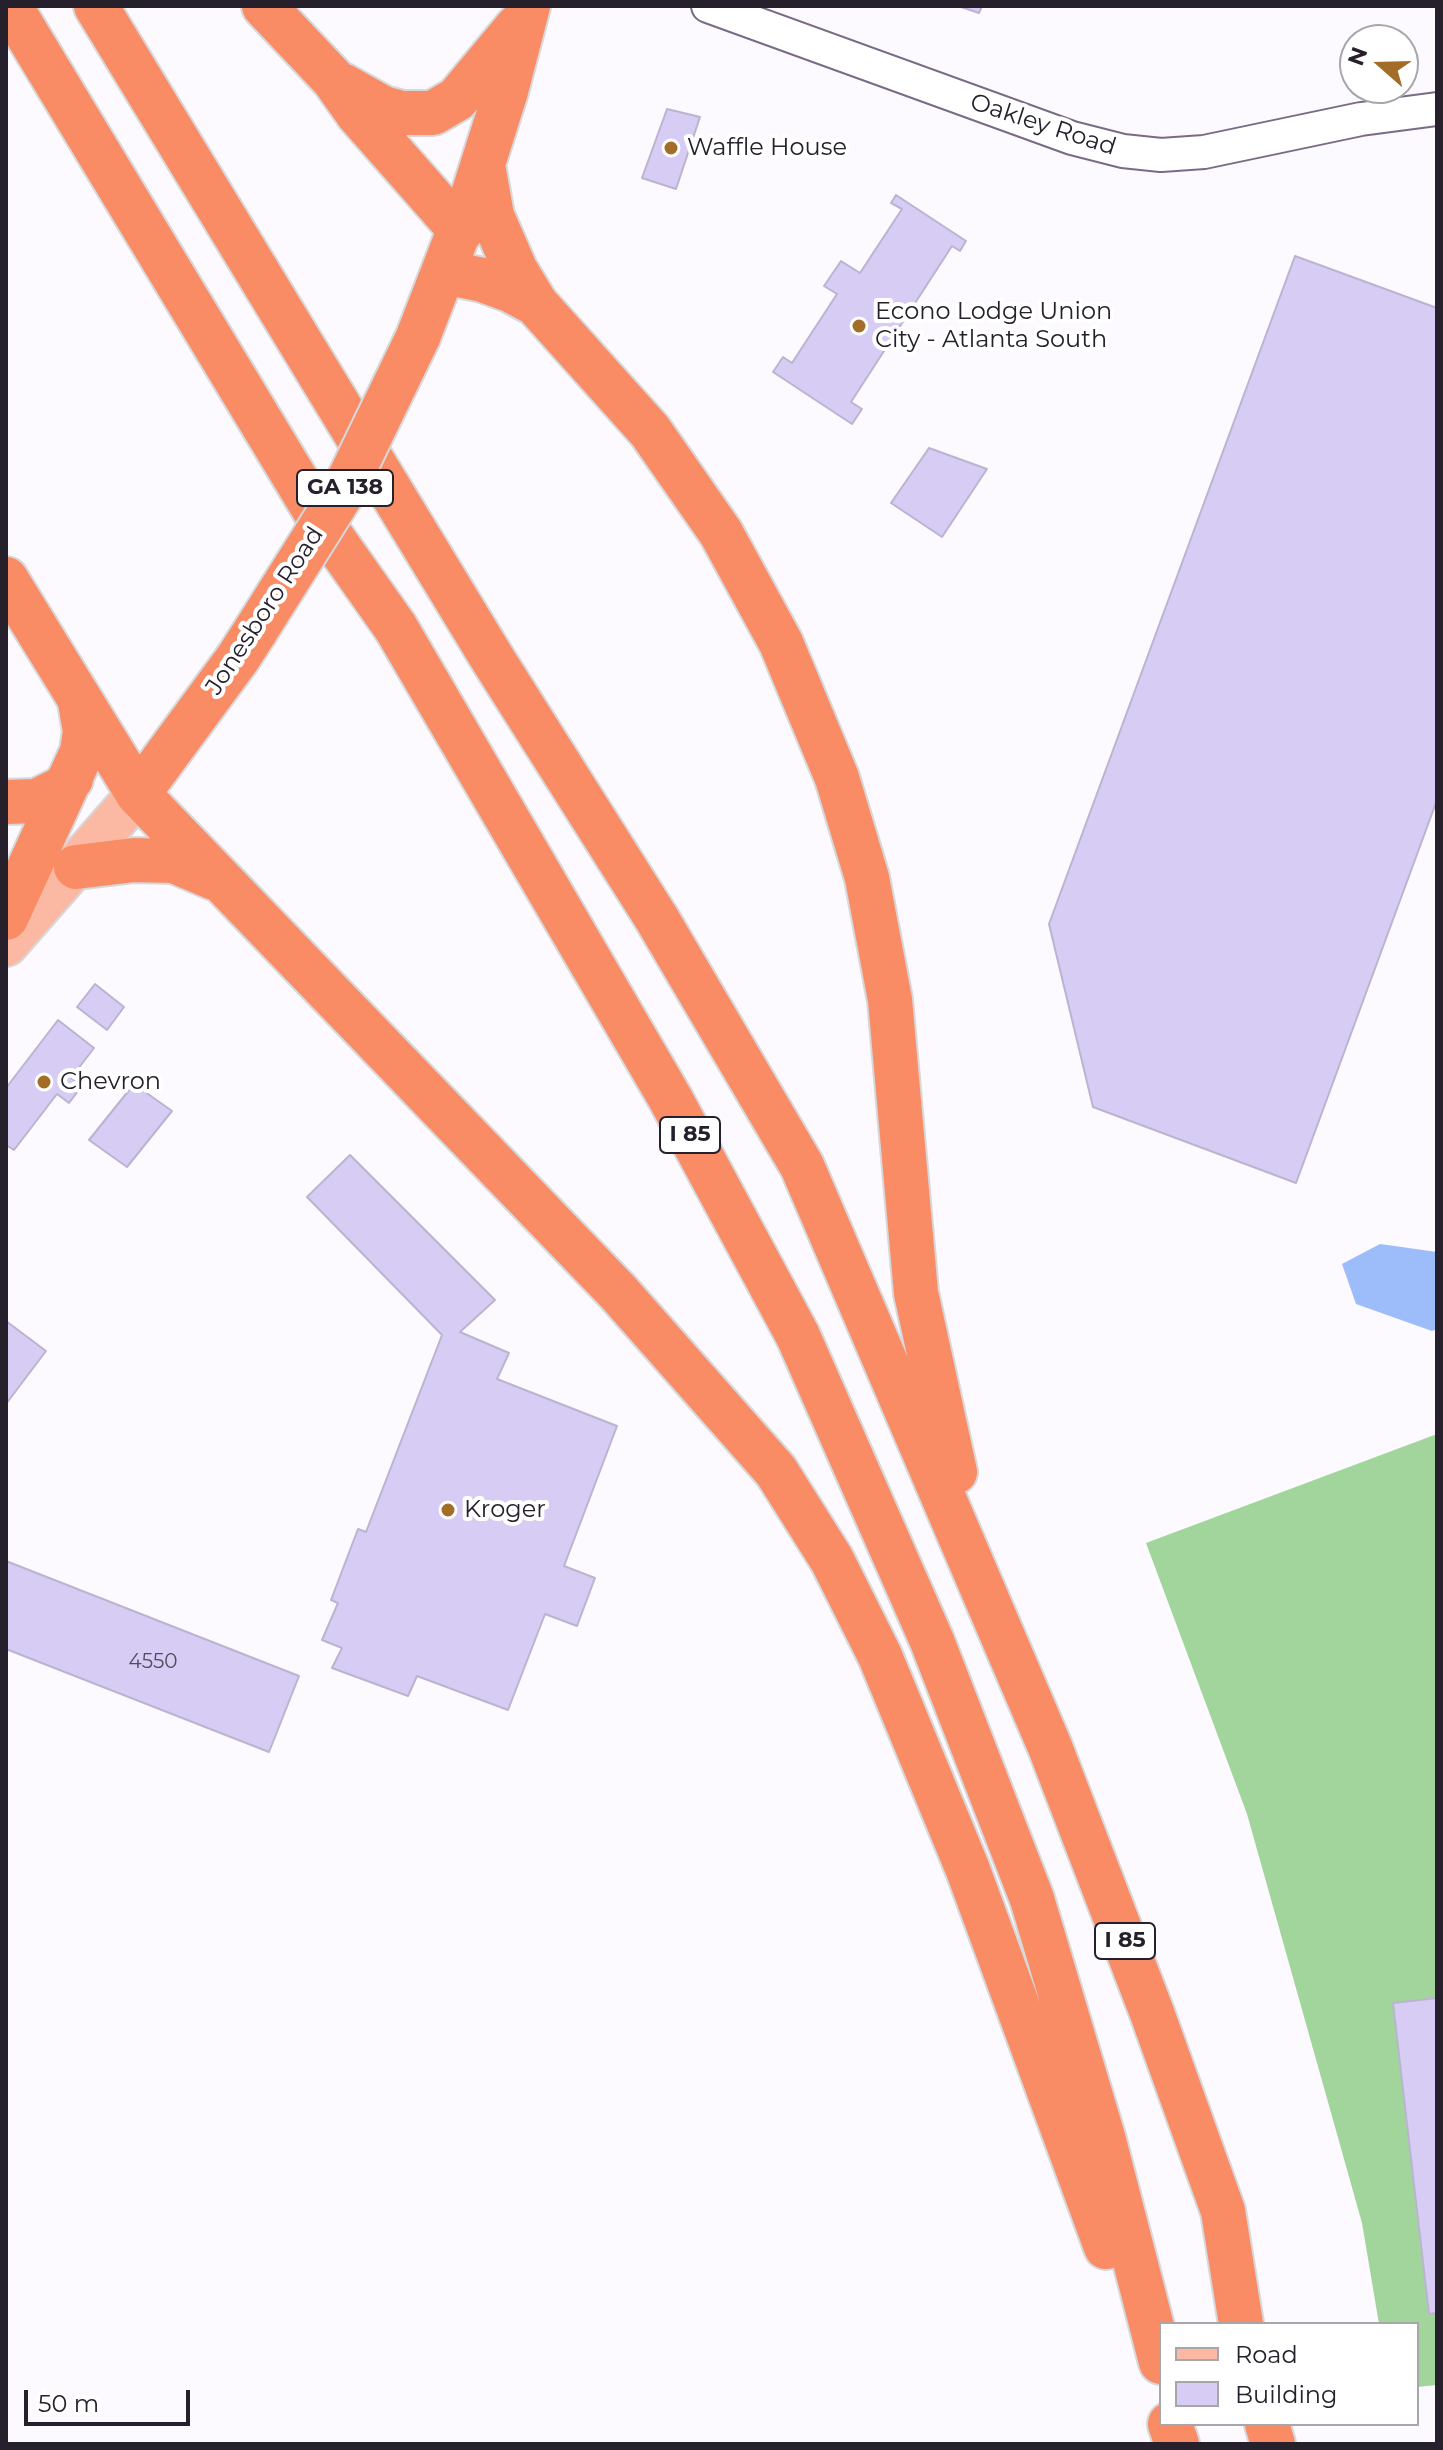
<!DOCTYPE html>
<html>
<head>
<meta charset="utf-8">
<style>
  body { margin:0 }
  #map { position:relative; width:1443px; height:2450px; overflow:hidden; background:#fcf9ff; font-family:Montserrat,sans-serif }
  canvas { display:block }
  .frame { position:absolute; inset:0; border:8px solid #25202b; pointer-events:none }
  .legend { position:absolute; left:1159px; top:2322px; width:260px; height:104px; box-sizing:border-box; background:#fff; border:2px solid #a8a6aa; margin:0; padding:10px 14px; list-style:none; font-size:24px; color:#25202b }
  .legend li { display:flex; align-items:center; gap:16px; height:40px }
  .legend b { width:40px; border:2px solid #a8a6aa }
  .north { position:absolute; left:1339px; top:24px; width:80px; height:80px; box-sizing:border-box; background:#fff; border:2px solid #a8a6aa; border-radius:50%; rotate:290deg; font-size:22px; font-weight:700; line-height:32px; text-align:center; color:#25202b }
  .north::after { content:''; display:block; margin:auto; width:28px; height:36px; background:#a36d27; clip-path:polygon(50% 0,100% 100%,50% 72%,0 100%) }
  .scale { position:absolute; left:24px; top:2390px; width:166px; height:36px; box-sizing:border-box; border:4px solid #25202b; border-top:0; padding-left:10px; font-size:24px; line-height:28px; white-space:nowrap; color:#25202b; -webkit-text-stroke:6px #fff; paint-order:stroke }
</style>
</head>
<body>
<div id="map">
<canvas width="1443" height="2450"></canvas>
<div class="frame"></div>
<ul class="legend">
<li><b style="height:10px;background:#fbb9a3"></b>Road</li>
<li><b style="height:22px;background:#d6ccf4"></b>Building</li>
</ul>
<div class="north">N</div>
<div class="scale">50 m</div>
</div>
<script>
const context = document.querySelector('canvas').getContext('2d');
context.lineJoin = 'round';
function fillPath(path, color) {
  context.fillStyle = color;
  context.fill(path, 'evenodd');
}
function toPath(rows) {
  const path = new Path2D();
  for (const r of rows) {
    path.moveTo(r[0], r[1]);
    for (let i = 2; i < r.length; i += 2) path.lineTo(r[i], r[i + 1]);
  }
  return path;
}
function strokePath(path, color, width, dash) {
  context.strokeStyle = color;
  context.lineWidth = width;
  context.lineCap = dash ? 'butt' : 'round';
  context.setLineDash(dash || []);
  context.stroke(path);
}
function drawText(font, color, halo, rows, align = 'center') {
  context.font = font + ' Montserrat,sans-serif';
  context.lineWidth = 8;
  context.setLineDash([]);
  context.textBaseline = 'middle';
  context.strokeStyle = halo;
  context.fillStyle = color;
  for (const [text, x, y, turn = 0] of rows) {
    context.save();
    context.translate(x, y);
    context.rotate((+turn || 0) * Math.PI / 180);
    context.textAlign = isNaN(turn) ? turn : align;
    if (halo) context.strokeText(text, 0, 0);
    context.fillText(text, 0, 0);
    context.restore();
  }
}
fillPath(toPath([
  [1437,1434,1437,2385,1417,2387,1417,2324,1379,2324,1362,2223,1247,1814,1146,1543]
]), '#a2d59c');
fillPath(toPath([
  [1380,1244,1437,1252,1437,1329,1432,1331,1356,1304,1342,1264]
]), '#9cbdfa');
const building = toPath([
  [958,6,982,6,979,13,958,6],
  [667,109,700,117,676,189,642,178,667,109],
  [896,195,966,241,960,251,952,246,851,402,862,409,852,424,773,372,783,357,792,363,837,294,824,286,841,261,860,273,902,209,891,203,896,195],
  [1295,256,1437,308,1437,800,1296,1183,1093,1107,1049,924,1295,256],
  [929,448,987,469,942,537,891,503,929,448],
  [95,984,124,1007,107,1030,77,1007,95,984],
  [58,1020,94,1048,71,1078,82,1086,69,1103,57,1094,14,1150,6,1145,6,1088,58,1020],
  [134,1084,172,1111,127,1167,89,1140,134,1084],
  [350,1155,495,1300,460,1332,509,1353,497,1379,617,1426,564,1566,595,1578,577,1626,545,1614,508,1710,417,1676,408,1696,332,1668,342,1648,322,1640,338,1603,331,1600,358,1529,366,1532,442,1335,307,1197,350,1155],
  [6,1321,46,1351,6,1404,6,1321],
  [6,1561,299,1676,269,1752,6,1649,6,1561],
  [1437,1998,1437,2313,1429,2314,1393,2003,1437,1998]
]);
fillPath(building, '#d6ccf4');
strokePath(building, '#bbb4d1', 2);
const minor = toPath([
  [708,6,1072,138,1123,151,1161,155,1204,152,1361,119,1437,109]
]);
const major = toPath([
  [6,945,138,794]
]);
const highway = toPath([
  [10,6,324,526,396,628,670,1098,798,1336,932,1641,1032,1899,1103,2137,1161,2362],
  [96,6,492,658,657,919,802,1166,1050,1747,1152,2013,1223,2211,1241,2324],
  [264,6,334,80,358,114,461,231],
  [342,85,383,108,402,113,433,113,457,99,517,27],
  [483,165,492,216,516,271,536,304,650,431,721,533,781,643,837,778,867,878,890,1000,916,1293,955,1472],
  [444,272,483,280,510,290,536,304],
  [418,337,474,192,506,91,528,6],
  [6,579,138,794,618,1292,776,1471,832,1560,880,1656,968,1870,1106,2247],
  [138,794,238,658,256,630],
  [6,802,37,801,61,789,71,779],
  [76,867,134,860,174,861,214,878],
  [6,918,82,752,85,731,80,702],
  [1170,2424,1177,2444],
  [1267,2424,1273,2444]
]);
strokePath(minor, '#796b85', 36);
strokePath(major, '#d8d7d9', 46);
strokePath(highway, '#d8d7d9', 48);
strokePath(minor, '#fff', 32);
strokePath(major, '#fbb9a3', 42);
strokePath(highway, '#f98b65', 44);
const highwayBridge = toPath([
  [256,630,344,490,418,337]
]);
strokePath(highwayBridge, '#d8d7d9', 48, []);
strokePath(highwayBridge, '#f98b65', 44);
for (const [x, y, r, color] of [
  [671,148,8,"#a36d27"],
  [859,326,8,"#a36d27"],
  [44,1082,8,"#a36d27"],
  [448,1510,8,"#a36d27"]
]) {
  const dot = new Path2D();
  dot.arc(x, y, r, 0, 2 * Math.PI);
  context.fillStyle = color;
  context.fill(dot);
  strokePath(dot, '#fff', 3);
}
drawText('20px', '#514b5d', null, [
  ["4550",153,1662]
]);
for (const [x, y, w] of [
  [345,488,96],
  [690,1135,60],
  [1125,1941,60]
]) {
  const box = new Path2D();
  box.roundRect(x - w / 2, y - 18, w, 36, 6);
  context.fillStyle = '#fff';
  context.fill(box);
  strokePath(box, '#25202b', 2);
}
drawText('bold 22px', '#25202b', null, [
  ["GA 138",345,488],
  ["I 85",690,1135],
  ["I 85",1125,1941]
]);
drawText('24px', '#25202b', '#fff', [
  ["Oakley Road",1043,125,18],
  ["Jonesboro Road",265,611,-57]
]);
drawText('24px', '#25202b', '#fff', [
  ["Waffle House",687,148],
  ["Econo Lodge Union",875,312],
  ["City - Atlanta South",875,340],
  ["Chevron",60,1082],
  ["Kroger",464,1510]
], 'left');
</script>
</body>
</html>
